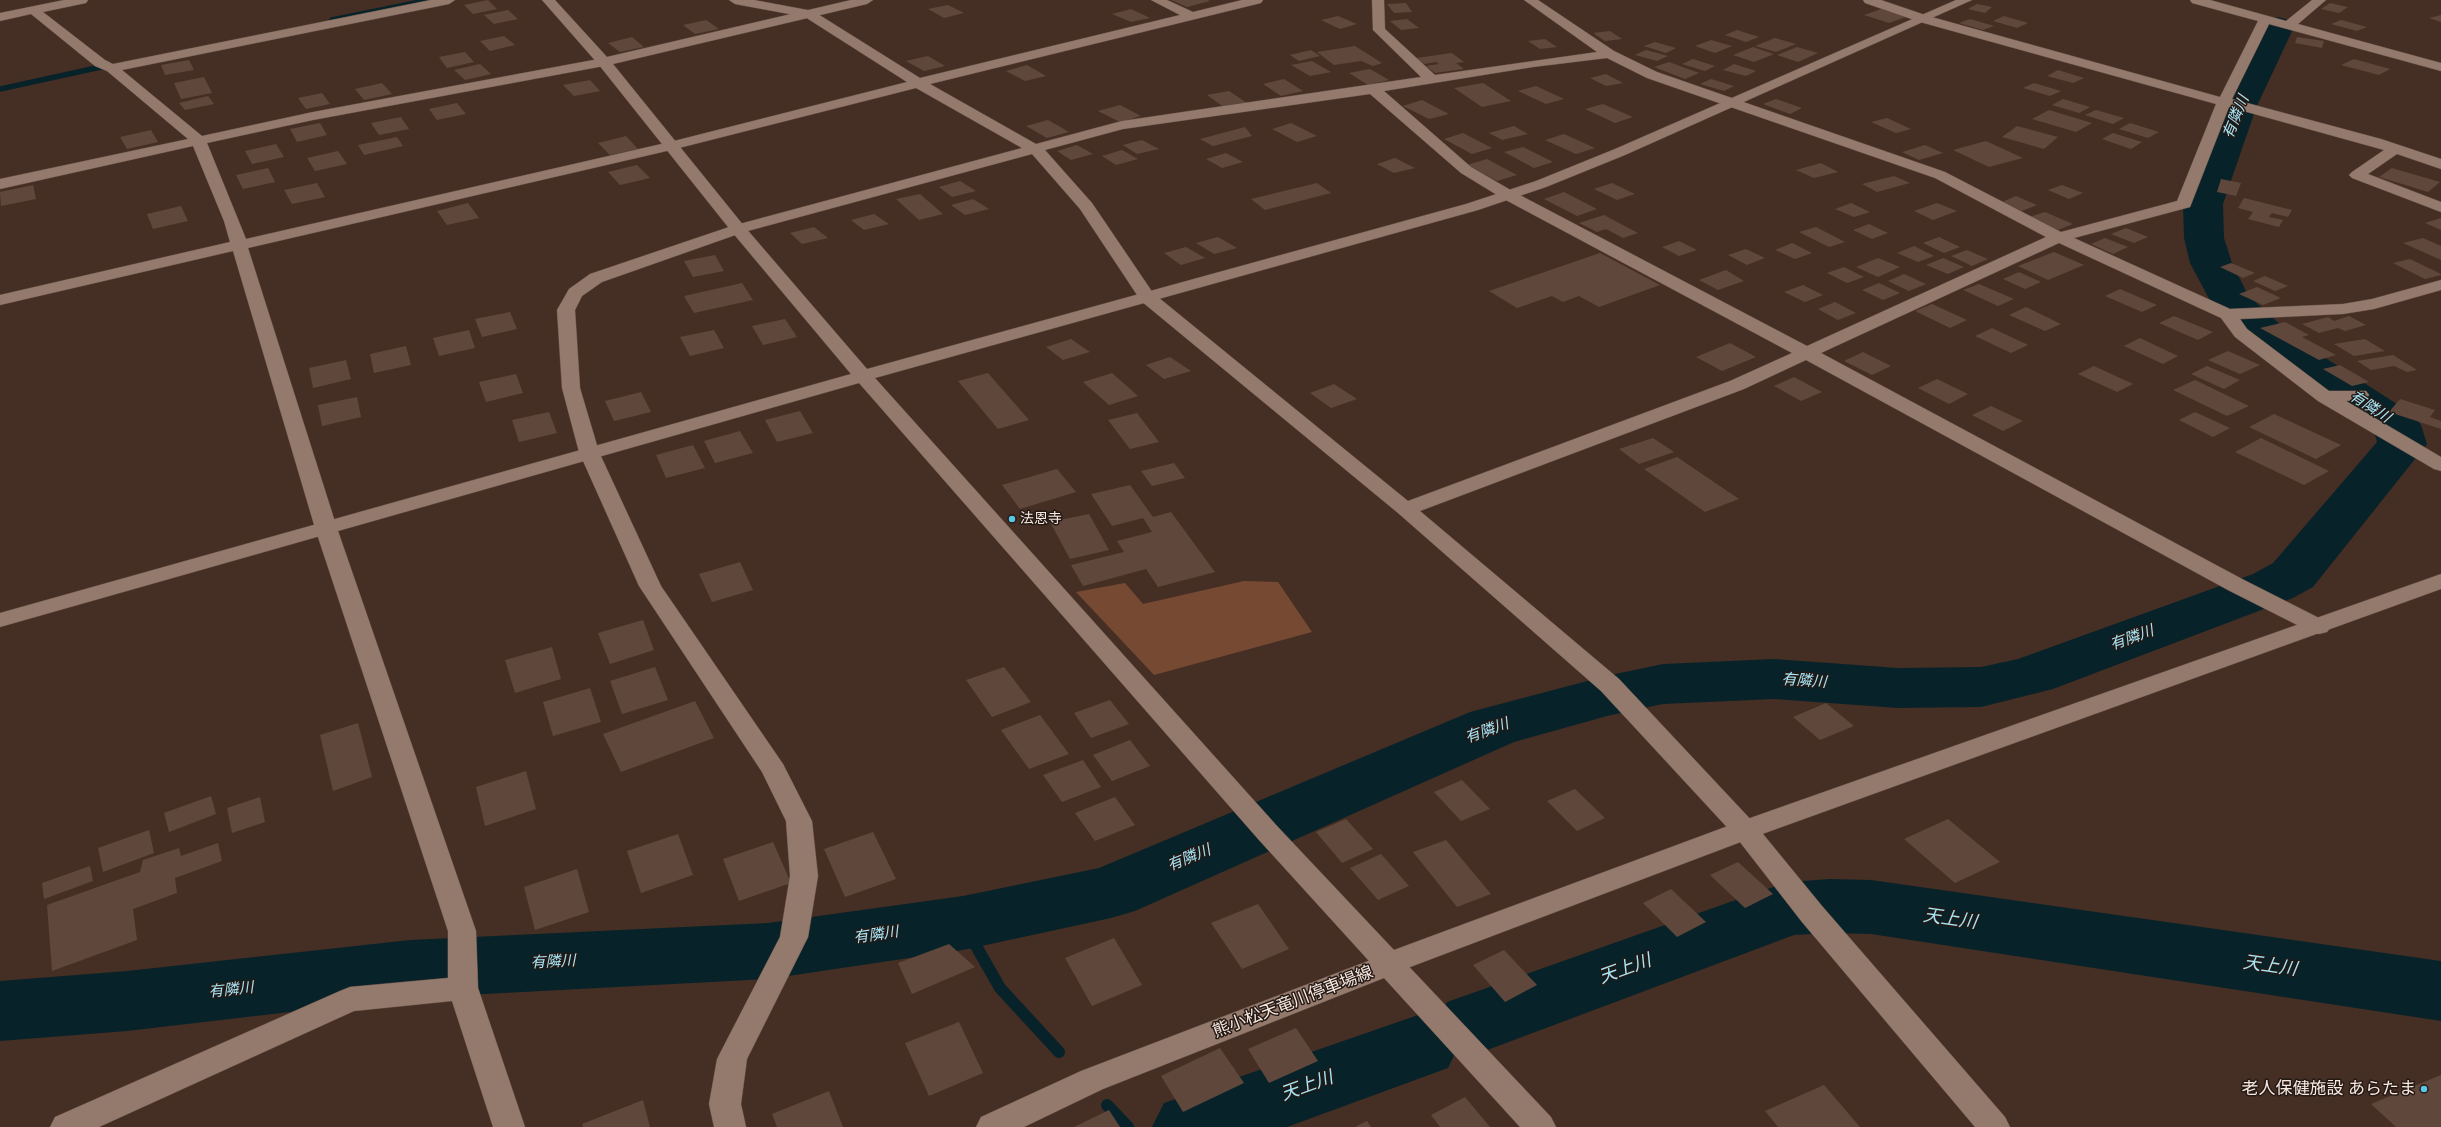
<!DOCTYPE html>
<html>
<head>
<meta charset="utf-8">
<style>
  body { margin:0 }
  canvas { display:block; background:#452e23 }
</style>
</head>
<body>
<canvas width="2441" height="1127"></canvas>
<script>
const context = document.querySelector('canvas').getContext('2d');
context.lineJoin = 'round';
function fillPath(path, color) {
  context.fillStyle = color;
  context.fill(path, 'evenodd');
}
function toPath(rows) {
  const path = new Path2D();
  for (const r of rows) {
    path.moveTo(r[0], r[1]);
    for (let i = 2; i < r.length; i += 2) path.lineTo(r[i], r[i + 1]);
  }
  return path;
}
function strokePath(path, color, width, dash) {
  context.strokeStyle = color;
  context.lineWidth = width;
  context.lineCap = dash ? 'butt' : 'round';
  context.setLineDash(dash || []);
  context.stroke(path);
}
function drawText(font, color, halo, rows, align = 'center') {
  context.font = font + ' Montserrat,"Noto Sans JP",sans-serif';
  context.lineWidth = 3;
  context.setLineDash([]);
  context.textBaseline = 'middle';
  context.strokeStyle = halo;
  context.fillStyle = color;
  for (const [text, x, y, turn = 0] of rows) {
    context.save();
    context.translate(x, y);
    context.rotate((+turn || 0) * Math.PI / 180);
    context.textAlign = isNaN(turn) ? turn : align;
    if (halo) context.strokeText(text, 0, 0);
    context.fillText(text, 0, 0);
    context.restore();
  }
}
fillPath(toPath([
  [1244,581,1278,582,1312,632,1154,675,1076,592,1125,583,1143,604]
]), '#764932');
strokePath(toPath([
  [332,20,430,0],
  [0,89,110,65]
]), '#082229', 5.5);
strokePath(toPath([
  [963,923,1000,988,1059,1052],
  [1107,1105,1128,1127]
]), '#082229', 12);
fillPath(toPath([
  [2278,17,2289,20,2294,27,2256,108,2223,204,2224,238,2232,263,2248,295,2296,339,2414,415,2421,425,2427,444,2313,587,2293,598,2053,689,1981,707,1898,708,1774,699,1663,704,1607,716,1514,742,1135,911,1111,918,963,950,768,979,410,998,127,1031,0,1041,0,981,127,971,410,940,768,923,963,896,1099,868,1470,712,1606,676,1663,664,1774,659,1898,668,1981,667,2018,659,2253,574,2273,563,2377,442,2374,432,2264,359,2215,310,2190,263,2184,238,2183,204,2220,108,2262,27,2267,20,2278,17],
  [1830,879,1871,880,2441,961,2441,1021,1871,934,1830,933,1794,935,1474,1055,1457,1049,1448,1068,1287,1127,1152,1127,1164,1103,1421,1014,1438,1020,1447,1002,1764,890,1789,882,1830,879]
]), '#082229');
fillPath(toPath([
  [488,0,497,9,473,14,464,5],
  [1171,0,1208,0,1210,1,1187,7],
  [1406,3,1412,12,1394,13,1387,4],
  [2330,3,2348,7,2339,13,2321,9],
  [1977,4,1992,7,1985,13,1968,9],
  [948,5,964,13,944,18,928,9],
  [1131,9,1150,18,1131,22,1112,14],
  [1881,9,1906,17,1889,23,1864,15],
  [508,10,518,19,494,24,484,15],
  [2441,15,2441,22,2429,18],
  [1338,16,1357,24,1340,29,1321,20],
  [2004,16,2028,23,2017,28,1993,21],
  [1407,19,1419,28,1401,30,1390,21],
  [1970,19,1994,26,1983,30,1959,23],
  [706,20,719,29,695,34,683,25],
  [2341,20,2367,27,2357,31,2331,24],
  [1737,30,1759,37,1746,42,1725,35],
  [1610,31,1622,39,1605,41,1593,33],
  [504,36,515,45,490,51,480,41],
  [632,37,644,47,620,52,608,43],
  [2297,37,2324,41,2322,48,2295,43],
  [1775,38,1796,44,1776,52,1755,46],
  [1545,39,1557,47,1540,49,1528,41],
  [1711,40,1732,46,1715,53,1695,46],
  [1655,42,1676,48,1666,53,1644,46],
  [1355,46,1382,63,1373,66,1361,61,1334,65,1317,52],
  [1753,47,1774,54,1754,62,1733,55],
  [1797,47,1818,53,1798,62,1777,55],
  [1311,50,1320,56,1299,61,1290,55],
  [1646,50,1668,56,1657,61,1635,55],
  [465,52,474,62,447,68,439,57],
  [1452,53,1464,62,1456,63,1464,69,1435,73,1426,66,1439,64,1436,62,1424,64,1416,58],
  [928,56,945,66,924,71,906,61],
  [1693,59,1715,66,1705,71,1682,64],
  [2354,59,2390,69,2379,75,2341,65],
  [189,60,194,70,165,75,161,65],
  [1312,61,1331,72,1310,76,1291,65],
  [1669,62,1699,73,1685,79,1654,67],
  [480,64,491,74,465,80,454,70],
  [1734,64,1756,71,1746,76,1723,70],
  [1027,65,1046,76,1025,81,1006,71],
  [1370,69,1389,80,1368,85,1349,73],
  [2058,70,2084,78,2073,83,2047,76],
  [1606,74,1623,83,1606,86,1590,78],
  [204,77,212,93,181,99,174,83],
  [1284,79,1303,91,1281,96,1263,84],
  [1711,79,1734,86,1724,91,1700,84],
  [590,80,600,91,574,96,563,85],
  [382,83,392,94,364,100,355,89],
  [1483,83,1511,101,1482,107,1454,88],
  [2034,83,2061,91,2050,96,2023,88],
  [1536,86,1564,99,1546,104,1518,91],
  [1229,91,1247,103,1225,108,1207,95],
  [322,93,330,104,306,109,298,98],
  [208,96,214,104,185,110,179,103],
  [1776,99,1802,108,1790,114,1763,104],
  [2063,99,2090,107,2079,113,2052,105],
  [1422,100,1449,114,1429,119,1403,106],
  [457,103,466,114,437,120,429,109],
  [1603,104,1633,117,1615,123,1585,109],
  [1120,105,1141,116,1120,122,1098,111],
  [2049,110,2092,123,2076,132,2032,119],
  [2096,110,2124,118,2113,124,2085,115],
  [401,117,409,129,379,135,371,123],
  [1887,118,1911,129,1896,133,1871,122],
  [1048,120,1069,132,1047,138,1026,126],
  [320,123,327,135,297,142,290,129],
  [1291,123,1317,136,1297,142,1272,129],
  [2130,123,2159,132,2148,138,2119,129],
  [1514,126,1528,134,1502,140,1489,133],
  [2017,126,2058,137,2044,149,2002,137],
  [1245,127,1252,136,1213,146,1200,139],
  [151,130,158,142,127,149,120,137],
  [1463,133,1492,148,1472,154,1444,139],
  [2113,133,2142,142,2131,149,2102,139],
  [1564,134,1595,148,1576,154,1545,140],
  [626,136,638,149,610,155,598,143],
  [397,137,403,146,364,155,358,145],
  [1142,140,1159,149,1137,154,1123,145],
  [1986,141,2023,158,1989,167,1953,150],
  [276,144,284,157,252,164,245,151],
  [1077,145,1093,154,1071,160,1057,151],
  [1925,145,1943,153,1919,160,1902,152],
  [1523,147,1553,162,1534,168,1504,152],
  [1122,150,1138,159,1116,165,1102,156],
  [338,151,347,164,315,171,307,158],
  [1226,153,1243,162,1222,168,1206,159],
  [1395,158,1415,168,1394,173,1377,164],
  [1487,159,1517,175,1497,181,1467,165],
  [1821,163,1838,172,1814,178,1796,170],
  [637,165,650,178,620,185,608,172],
  [268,168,275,182,243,189,236,175],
  [2392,168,2440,182,2428,192,2379,177],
  [1894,176,1910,183,1877,192,1862,184],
  [2221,179,2241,183,2236,196,2217,192],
  [960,181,976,191,952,197,939,187],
  [317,183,325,197,292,204,284,190],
  [1317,183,1331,193,1265,210,1251,199],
  [1612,183,1635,194,1617,200,1594,189],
  [33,185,36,199,1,206,0,192],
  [2062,185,2083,193,2069,199,2048,190],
  [1564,192,1597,209,1577,216,1544,199],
  [920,194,943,214,919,220,896,199],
  [2016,196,2037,205,2022,211,2002,202],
  [2244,198,2292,210,2288,217,2272,213,2269,217,2283,220,2279,227,2248,219,2253,212,2238,208],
  [973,199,989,209,965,215,951,205],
  [468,203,479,218,447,225,437,211],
  [1851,203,1870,212,1854,217,1835,209],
  [1937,203,1957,211,1933,220,1914,211],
  [181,206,188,221,153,229,147,214],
  [2045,212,2073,224,2058,230,2029,217],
  [874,214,889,224,864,230,851,220],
  [1604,215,1638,233,1623,238,1606,229,1597,232,1579,223],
  [2441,218,2441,230,2425,223],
  [1869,224,1888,233,1872,239,1853,230],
  [814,227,828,238,802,244,790,233],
  [1816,227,1845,242,1829,247,1799,232],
  [2126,228,2148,237,2134,243,2111,234],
  [1218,237,1237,248,1214,254,1196,243],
  [1939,237,1960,247,1944,253,1923,243],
  [2105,238,2128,247,2113,254,2091,244],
  [2423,238,2441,246,2441,260,2403,243],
  [1679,241,1697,250,1679,256,1662,247],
  [1792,243,1812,253,1795,259,1775,250],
  [1914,246,1934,256,1918,262,1897,253],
  [1186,247,1205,258,1181,265,1164,253],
  [1746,249,1765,258,1747,265,1728,255],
  [1967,250,1988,259,1972,266,1951,256],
  [2054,252,2084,265,2048,280,2018,266],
  [1600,253,1660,285,1599,307,1579,296,1563,302,1552,296,1517,308,1489,291],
  [715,255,724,271,693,277,684,261],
  [1878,258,1900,267,1878,277,1856,267],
  [1943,258,1964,267,1948,274,1926,265],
  [2410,259,2441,274,2441,275,2425,279,2393,263],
  [2231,263,2255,273,2243,278,2220,267],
  [1844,267,1864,277,1847,283,1827,273],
  [1726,270,1744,281,1718,290,1699,280],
  [2019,272,2041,282,2025,289,2003,279],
  [1904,274,1926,284,1909,291,1888,281],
  [2265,276,2288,286,2275,291,2253,281],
  [742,283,753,300,694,313,684,296],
  [1879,283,1900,293,1883,300,1862,290],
  [1979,284,2014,299,1998,306,1963,290],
  [1803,285,1823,295,1805,302,1784,292],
  [2257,287,2281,298,2263,305,2239,294],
  [2120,289,2157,305,2142,312,2105,296],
  [1835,302,1856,313,1838,320,1818,309],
  [1932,304,1967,320,1950,328,1915,311],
  [2026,307,2061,324,2045,331,2009,315],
  [510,312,517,329,482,337,475,319],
  [2174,316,2213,332,2198,340,2159,323],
  [2349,316,2366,325,2345,331,2338,328,2319,333,2302,324,2328,317,2334,321],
  [785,319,797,337,763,345,752,326],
  [2285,322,2309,335,2302,337,2336,355,2319,360,2260,328],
  [1992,328,2028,345,2011,353,1975,336],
  [469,330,475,348,439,356,433,338],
  [714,330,724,348,690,356,680,337],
  [2140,338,2178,356,2163,364,2124,346],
  [1071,339,1090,352,1063,360,1046,347],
  [2365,339,2385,351,2354,356,2334,344],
  [1730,343,1756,357,1722,371,1696,357],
  [406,346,411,365,374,373,370,354],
  [2228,351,2260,365,2240,374,2208,360],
  [1863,352,1891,366,1872,375,1844,361],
  [2393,355,2417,370,2407,372,2394,366,2371,370,2357,361],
  [1170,357,1191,371,1164,379,1146,365],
  [346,360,351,379,313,388,309,368],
  [2340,365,2369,382,2352,386,2323,369],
  [2094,366,2133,384,2117,392,2078,374],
  [2207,366,2240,380,2224,389,2191,374],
  [988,373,1029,420,998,429,958,381],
  [1112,373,1138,396,1109,405,1083,382],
  [516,374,523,393,486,402,479,382],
  [1794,377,1822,392,1801,401,1774,386],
  [1937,379,1968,394,1949,404,1918,388],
  [2195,380,2249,406,2227,416,2173,390],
  [1334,384,1357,399,1331,408,1310,393],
  [641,392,651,412,614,421,605,401],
  [357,397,361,417,322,426,318,405],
  [2400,399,2435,410,2430,417,2441,421,2441,429,2389,412],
  [1991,406,2023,421,2003,431,1972,415],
  [800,411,813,433,777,442,765,420],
  [549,412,557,433,519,442,512,420],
  [2195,412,2230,428,2213,437,2179,420],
  [1137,413,1159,442,1130,449,1108,420],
  [2274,414,2341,445,2316,459,2249,427],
  [740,431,753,453,715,463,704,441],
  [1653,438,1674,452,1639,464,1619,449],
  [2261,438,2329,471,2304,485,2235,452],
  [693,445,705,468,666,478,656,455],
  [1677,457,1739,499,1705,512,1644,469],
  [1174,463,1185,478,1152,486,1141,471],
  [1057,469,1076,492,1020,509,1002,485],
  [1130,485,1153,517,1171,512,1215,572,1158,587,1146,569,1083,586,1071,565,1124,552,1117,541,1152,532,1143,518,1112,526,1091,494],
  [1089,514,1109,550,1070,559,1050,522],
  [740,562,753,590,712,602,699,574],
  [643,620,654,650,610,664,598,633],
  [552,647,561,679,515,693,505,660],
  [655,667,668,700,622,714,610,681],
  [1004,667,1031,702,992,717,966,680],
  [590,688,601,722,553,736,543,702],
  [1110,700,1129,724,1091,738,1074,713],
  [695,701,714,738,621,772,603,734],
  [1826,703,1854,726,1820,740,1793,717],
  [1040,715,1069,754,1029,769,1001,730],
  [358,723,372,777,333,791,320,735],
  [1130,740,1150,766,1112,781,1093,755],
  [1083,760,1101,787,1062,802,1043,775],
  [526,771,536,809,485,826,476,787],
  [1462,780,1490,809,1461,821,1434,792],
  [1575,789,1605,818,1577,831,1547,801],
  [211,796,216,814,169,832,164,813],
  [260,797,265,822,232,833,227,808],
  [1115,797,1135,825,1095,841,1075,813],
  [1346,819,1373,849,1342,863,1316,832],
  [1948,819,2000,862,1955,883,1904,839],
  [149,830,154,853,103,872,98,848],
  [873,832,896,879,845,897,824,849],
  [678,834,693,875,641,893,627,851],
  [1446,840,1491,894,1457,907,1413,852],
  [773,842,791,883,739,901,723,859],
  [218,843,222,861,175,878,177,893,133,909,137,940,52,971,47,905,140,872,143,860,179,848,181,856],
  [1381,854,1409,886,1378,900,1350,868],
  [1738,862,1773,894,1745,908,1710,875],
  [90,866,93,881,44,899,42,883],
  [577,869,589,912,535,930,524,887],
  [1671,889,1706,922,1677,937,1643,903],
  [1258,904,1289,949,1242,969,1211,923],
  [1114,938,1142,985,1092,1006,1065,958],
  [949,944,975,967,912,994,898,963],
  [1504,950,1537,985,1505,1002,1473,965],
  [959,1022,983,1073,929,1096,905,1043],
  [1296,1028,1318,1061,1269,1083,1248,1049],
  [1220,1048,1244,1083,1183,1112,1161,1076],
  [2441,1075,2441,1127,2396,1127,2371,1104],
  [1824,1085,1860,1127,1778,1127,1765,1111],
  [829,1091,843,1127,777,1127,772,1114],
  [1465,1097,1490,1127,1440,1127,1431,1115],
  [643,1100,650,1127,583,1127,582,1124],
  [1109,1110,1120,1127,1074,1127],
  [1367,1121,1371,1127,1355,1127]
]), '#5f473b');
const minor = toPath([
  [64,0,88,0,86,3,43,12,105,60,113,64,431,0,455,0,449,4,122,70,202,136,313,112,604,58,611,62,604,66,313,120,207,143,246,239,670,142,907,82,805,17,735,4,729,0,754,0,813,11,920,78,1180,15,1151,0,1167,0,1193,12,1242,0,1263,0,1261,3,930,84,1036,144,1122,121,1421,77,1373,30,1372,0,1384,0,1385,29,1435,75,1597,52,1524,0,1538,0,1614,51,1657,72,1945,172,2061,232,2177,201,2216,104,1920,22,1865,3,1863,0,1881,0,1928,16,2220,97,2258,21,2192,3,2190,0,2210,0,2286,21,2312,0,2326,0,2298,24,2441,63,2441,71,2269,24,2232,99,2381,139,2441,159,2441,169,2397,154,2368,174,2441,202,2441,212,2352,178,2349,175,2352,172,2384,150,2229,107,2190,207,2074,238,2230,309,2343,304,2372,299,2441,280,2441,290,2374,309,2343,314,2240,319,2247,329,2329,391,2366,391,2369,395,2366,399,2346,401,2441,457,2441,471,2434,469,2318,401,2235,337,2221,318,2059,243,1821,353,2244,580,2327,622,2331,627,2327,632,2319,634,2311,632,2228,590,1806,360,1744,389,1420,511,1619,679,1754,823,1822,906,2005,1117,2010,1127,1975,1127,1802,922,1736,837,1601,691,1398,513,1141,301,1080,209,1032,154,744,232,602,282,582,296,575,310,580,388,599,452,661,586,783,764,812,821,818,876,808,937,747,1059,741,1104,746,1127,714,1127,709,1104,717,1059,780,937,790,876,786,821,762,772,639,586,579,452,562,388,557,310,569,289,590,274,732,226,1022,148,916,88,671,150,248,248,337,528,476,931,478,988,525,1127,493,1127,452,1001,354,1011,99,1127,50,1127,55,1117,340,991,350,987,448,978,448,931,315,528,233,251,0,305,0,295,230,242,224,221,193,146,0,189,0,179,188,139,107,71,95,66,31,14,0,21,0,13,64,0],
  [1607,58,1647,78,1935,178,2046,237,1807,346,1514,192,1471,167,1384,91,1533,67,1607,58],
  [1370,94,1461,173,1502,198,1792,353,1730,381,1408,501,1153,293,1092,203,1045,150,1123,129,1370,94]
]);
const tertiary = toPath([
  [542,0,555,0,607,57,851,0,873,0,867,4,613,64,744,226,867,369,1466,204,1536,181,1615,149,1956,0,1972,0,1625,155,1546,187,1478,210,875,378,1277,826,1394,950,1736,823,2441,574,2441,589,1754,837,1389,975,1379,972,1259,840,859,383,0,627,0,613,851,374,732,232,599,65,542,0]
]);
const secondary = toPath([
  [1389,953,1399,956,1551,1117,1556,1127,1520,1127,1384,978,1103,1089,1024,1127,976,1127,981,1117,1081,1071,1389,953]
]);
strokePath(minor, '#604d42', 1);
strokePath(tertiary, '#604d42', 1);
strokePath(secondary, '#604d42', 1);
fillPath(minor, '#947a6d');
fillPath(tertiary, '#947a6d');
fillPath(secondary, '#947a6d');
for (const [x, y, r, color] of [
  [1012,519,4,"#5ac8e5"],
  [2424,1089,4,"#5ac8e5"]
]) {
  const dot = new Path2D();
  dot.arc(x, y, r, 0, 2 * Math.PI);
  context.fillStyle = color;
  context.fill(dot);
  strokePath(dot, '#241914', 1.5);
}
drawText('14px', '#f7e8e0', '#241914', [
  ["法恩寺",1020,519]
], 'left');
drawText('italic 15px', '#a6e6f9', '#241914', [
  ["有隣川",2236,117,-68],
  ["有隣川",2370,407,33],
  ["有隣川",2132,638,-20],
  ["有隣川",1804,681,4],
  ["有隣川",1487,731,-20],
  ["有隣川",1189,858,-23],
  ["有隣川",876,935,-8],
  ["有隣川",553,962,-3],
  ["有隣川",231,990,-6]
]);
drawText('17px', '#f7e8e0', '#241914', [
  ["熊小松天竜川停車場線",1293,1002,-21]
]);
drawText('17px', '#f7e8e0', '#241914', [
  ["老人保健施設 あらたま",2416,1089]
], 'right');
drawText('italic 18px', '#a6e6f9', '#241914', [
  ["天上川",1950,919,8],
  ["天上川",2270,966,8],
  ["天上川",1625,969,-20],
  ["天上川",1307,1086,-20]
]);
</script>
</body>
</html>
